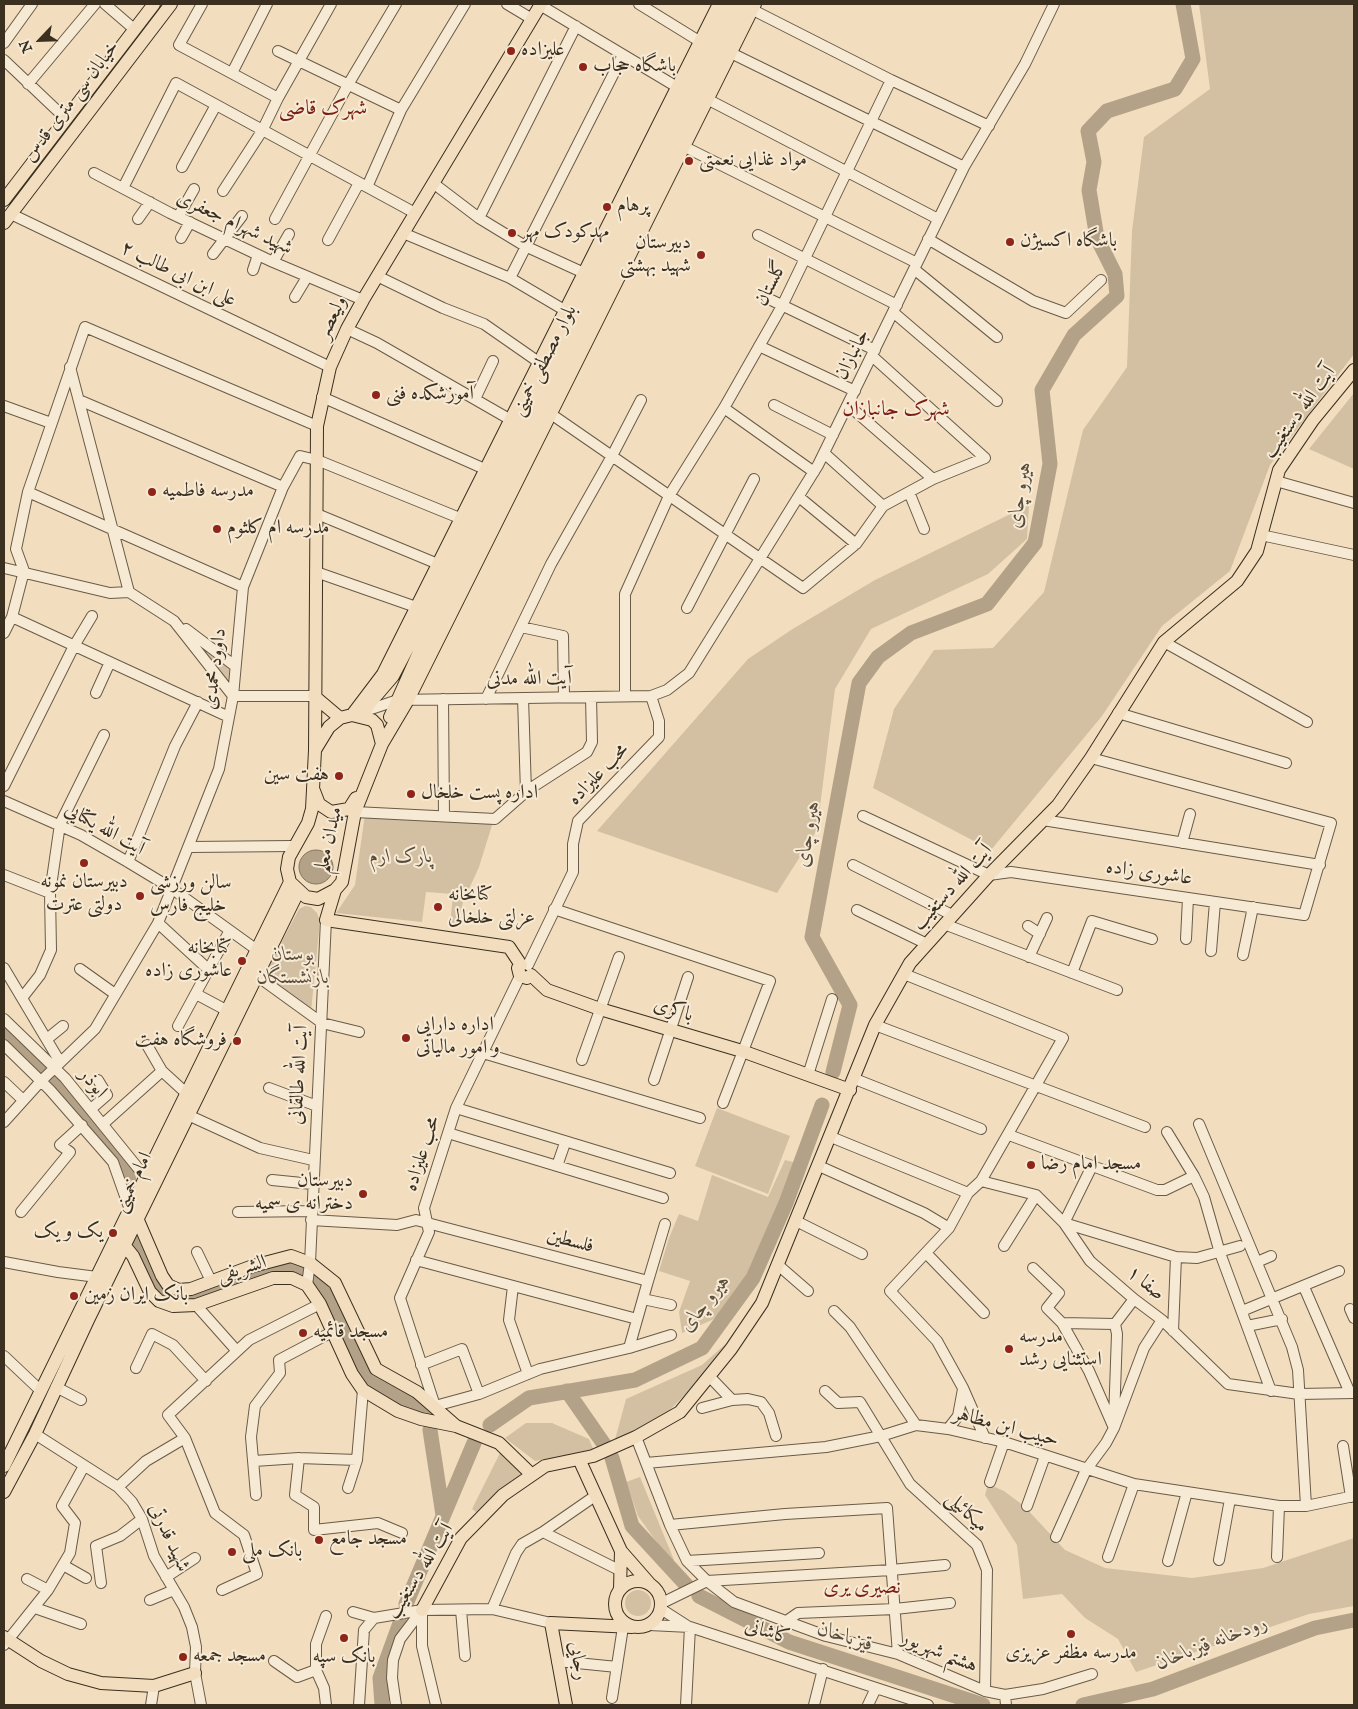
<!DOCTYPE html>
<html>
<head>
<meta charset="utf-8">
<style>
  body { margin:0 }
  #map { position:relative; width:1358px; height:1709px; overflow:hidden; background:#f2debe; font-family:"IM FELL English",serif }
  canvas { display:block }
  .frame { position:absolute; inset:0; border:5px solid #3b2f20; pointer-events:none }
  .north { position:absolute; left:15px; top:15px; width:50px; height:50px; -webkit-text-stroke:4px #f7ead5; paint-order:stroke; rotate:246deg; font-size:14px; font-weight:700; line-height:20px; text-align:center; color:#3b2f20 }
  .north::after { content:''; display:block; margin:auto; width:18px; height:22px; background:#3b2f20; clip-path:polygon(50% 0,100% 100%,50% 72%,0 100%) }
</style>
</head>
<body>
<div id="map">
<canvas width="1358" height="1709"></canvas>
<div class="frame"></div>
<div class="north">N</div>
</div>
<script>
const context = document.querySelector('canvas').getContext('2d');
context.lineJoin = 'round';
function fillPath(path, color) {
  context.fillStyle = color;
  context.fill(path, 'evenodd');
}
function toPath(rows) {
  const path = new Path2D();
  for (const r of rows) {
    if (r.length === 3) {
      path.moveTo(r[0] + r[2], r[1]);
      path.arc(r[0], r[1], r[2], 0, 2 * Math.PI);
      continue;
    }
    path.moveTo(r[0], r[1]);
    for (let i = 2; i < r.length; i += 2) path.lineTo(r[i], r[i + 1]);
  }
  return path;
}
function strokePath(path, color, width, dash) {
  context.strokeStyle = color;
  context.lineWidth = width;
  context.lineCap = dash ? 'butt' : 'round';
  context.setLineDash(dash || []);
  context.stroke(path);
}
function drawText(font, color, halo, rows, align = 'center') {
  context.font = font + ' "IM FELL English",Amiri,serif';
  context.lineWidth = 4;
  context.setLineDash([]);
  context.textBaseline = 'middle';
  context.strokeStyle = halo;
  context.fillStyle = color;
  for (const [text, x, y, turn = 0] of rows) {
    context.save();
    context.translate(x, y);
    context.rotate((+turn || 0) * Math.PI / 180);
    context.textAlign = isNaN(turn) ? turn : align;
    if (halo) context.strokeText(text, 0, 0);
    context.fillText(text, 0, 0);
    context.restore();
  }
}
fillPath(toPath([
  [1199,4,1354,4,1354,354,1270,465,1230,571,1162,626,1102,716,991,850,873,788,894,709,934,650,993,648,1044,592,1083,430,1127,367,1132,231,1144,137,1210,89],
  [1354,393,1354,469,1309,449],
  [1029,505,1027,539,988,574,871,629,835,689,817,830,777,893,597,831,748,659,791,630,875,580],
  [186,632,232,667,230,688],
  [365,814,493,822,479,867,463,902,457,926,450,926,453,894,426,892,422,922,336,913,355,885],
  [305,906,311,907,317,913,320,921,311,1012,264,975,299,909],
  [717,1108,790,1136,768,1194,695,1166],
  [785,1160,797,1163,760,1252,729,1304,712,1320,682,1333,679,1312,690,1281,659,1271,669,1238,679,1214,698,1221,712,1175,768,1197],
  [730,1340,704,1375,668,1412,613,1447,626,1399,702,1365],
  [526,1423,552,1423,589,1439,594,1451,535,1461,505,1438],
  [500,1453,504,1454,523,1473,477,1513,472,1509],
  [640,1477,674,1560,670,1561,638,1516,626,1482],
  [988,1484,1004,1491,1024,1506,1065,1550,1105,1568,1192,1578,1263,1568,1354,1538,1354,1606,1309,1614,1136,1672,1118,1639,1085,1618,1062,1594,1023,1599,1017,1545,985,1495],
  [638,1603,13]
]), '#d3c0a3');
const water = toPath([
  [316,867,17]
]);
fillPath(water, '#b4a288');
strokePath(water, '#84745e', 1);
strokePath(toPath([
  [4,1032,42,1070],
  [833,1072,850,1005,812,937,859,683,878,657,911,633,987,604,1035,543,1050,464,1042,390,1074,335,1117,296,1115,274,1097,238,1089,190,1094,162,1088,131,1107,111,1175,89,1193,59,1183,4],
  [51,1080,122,1161,129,1180],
  [137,1239,152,1279,169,1294,200,1294,237,1277,301,1269],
  [314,1280,332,1303,366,1380,427,1413],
  [567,1391,608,1450],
  [490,1425,529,1398,635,1380,702,1348,753,1278,786,1203,822,1105],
  [430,1430,443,1515],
  [612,1458,632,1526,689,1588],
  [699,1596,789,1642,983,1705],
  [406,1604,474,1443],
  [382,1705,380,1678,400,1623],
  [1083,1705,1153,1689,1315,1628,1354,1620]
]), '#b4a288', 15);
const minor = toPath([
  [105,4,134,29],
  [202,4,179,45,278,98],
  [507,4,532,19],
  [639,4,699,41],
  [540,5,677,87],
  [753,10,891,80,989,126],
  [4,43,32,4],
  [278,51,401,110],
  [731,53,964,167],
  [4,60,65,118],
  [232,73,267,4],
  [28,84,95,4],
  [707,99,938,219],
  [683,146,917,263],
  [182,167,216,105],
  [94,173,170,213,273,262,363,300],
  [433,183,479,218,525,246,584,273],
  [367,187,401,110,465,4],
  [123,188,176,83,415,213],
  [223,191,262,131,278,98,331,4],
  [11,214,330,367],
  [178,217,194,189],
  [479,218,576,26],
  [138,219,150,202],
  [275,219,349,83,396,4],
  [403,233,510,278,566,311],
  [758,235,897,305],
  [181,238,190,222],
  [928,239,1033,301,1066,313,1101,280],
  [328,240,359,183],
  [213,254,242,216],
  [273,262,289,234],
  [914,269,997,337],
  [253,270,258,255],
  [377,276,443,308,484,324,540,363],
  [510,278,623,55],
  [295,297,307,277],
  [767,298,875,350],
  [893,312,997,401],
  [347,329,377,343,511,420],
  [759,346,855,391],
  [70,367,129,592],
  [322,397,487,470],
  [475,399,493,361],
  [79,400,283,487],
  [774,405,833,435],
  [848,405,933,479],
  [4,406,51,423],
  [724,408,814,472],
  [551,414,803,588,856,544,883,506,933,479,985,458,872,356],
  [824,453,883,506],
  [1276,481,1354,503],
  [28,492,243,587],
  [909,492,924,529],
  [799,497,856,544],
  [317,514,438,564],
  [1261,535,1354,555],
  [4,568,110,593,129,592,174,621,233,696],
  [24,571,16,549,28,492,85,327,317,426],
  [316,572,416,607],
  [687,608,754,479],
  [12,617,229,717],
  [521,627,563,636,564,697],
  [186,629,235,666],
  [4,633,12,617,24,571],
  [1164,642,1307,722],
  [96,693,110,662],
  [233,696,314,696],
  [625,696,625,594,669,496,724,408,782,306,891,80],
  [523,698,526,792],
  [443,699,444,816],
  [486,699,551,564,612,456,641,400],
  [365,711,398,700,651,696,667,690,689,673,818,465,964,167,1025,64,1054,4],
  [1118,713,1286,763],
  [4,786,74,646,92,616],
  [4,801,81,835,128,862,171,888,257,950],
  [355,812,495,819,528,790,587,752,592,742,591,697],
  [863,816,989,875,1011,872,1304,915,1331,823,1091,758],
  [1043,820,1320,865],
  [1182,843,1190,814],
  [190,847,293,846],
  [128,862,175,746,198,702],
  [853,865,952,915],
  [4,875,50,893],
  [554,909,770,981,723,1103],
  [857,910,927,944],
  [158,923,209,970],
  [944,924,1117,990],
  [1028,926,1040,934],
  [1186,939,1188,898],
  [1211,951,1215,902],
  [1243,955,1253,907],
  [1029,957,1047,918],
  [528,965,573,872,573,844,578,821,659,737,659,721,651,696],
  [4,968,60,1062],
  [80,969,115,994],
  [1072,973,1092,921,1152,939],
  [904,974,1063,1038,981,1181,968,1193,949,1228,890,1291,937,1341,963,1388,985,1438],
  [257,976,322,1023,359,1032],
  [520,976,456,1108,424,1208,429,1232,400,1298,435,1406,479,1394,540,1369,629,1348,671,1335],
  [196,994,226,1010],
  [22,998,40,975,51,950,50,893,60,824,104,735],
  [4,1019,65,1078,146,1178],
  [875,1025,1145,1127],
  [178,1026,229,932],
  [47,1039,63,1026],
  [4,1045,50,1090,113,1162,130,1210],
  [147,1045,162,1071,186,1093],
  [483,1053,700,1118],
  [582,1060,619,957],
  [808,1075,832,999],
  [855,1079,981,1129],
  [654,1080,688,977],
  [4,1082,23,1100],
  [269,1088,317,1106],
  [456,1108,670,1173],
  [91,1109,107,1095,98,1080],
  [188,1115,260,1148,313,1160],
  [4,1122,41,1081,95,1029,158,923,219,769,233,696,243,587,283,487,300,456,317,460,462,519],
  [103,1124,162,1071],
  [1199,1124,1292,1347,1298,1370,1306,1506],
  [1167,1132,1194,1176,1204,1197,1220,1253,1271,1391],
  [448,1133,663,1198],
  [1009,1135,1157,1190,1165,1190,1194,1176],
  [831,1137,968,1193],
  [557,1166,565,1143],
  [819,1166,924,1213,949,1228],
  [1092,1166,1064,1223,1176,1257,1173,1331],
  [272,1180,312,1184],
  [981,1181,1036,1195,1064,1223,1090,1261,1134,1299,1162,1320,1228,1384,1299,1394,1354,1393],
  [21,1212,70,1152,60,1145,82,1125],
  [238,1212,311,1211],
  [311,1220,397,1225,416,1220,648,1281,629,1348],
  [796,1221,862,1254],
  [1004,1246,1036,1195],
  [197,1252,211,1281],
  [926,1253,984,1313],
  [1176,1257,1197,1258,1240,1246],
  [416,1260,637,1319],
  [4,1262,58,1272,97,1277],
  [1257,1262,1271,1256],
  [778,1265,808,1291],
  [1033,1268,1059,1293,1047,1308,1062,1323,1089,1371,1114,1428],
  [648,1281,665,1224],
  [307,1285,310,1263,326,920],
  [513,1286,509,1320,528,1374],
  [1304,1287,1350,1393],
  [643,1299,671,1305],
  [196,1305,236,1350],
  [1350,1309,1354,1318],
  [834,1311,850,1327,916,1425],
  [1242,1311,1339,1271],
  [1062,1323,1115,1324],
  [1247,1326,1282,1319],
  [4,1356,41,1391],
  [421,1365,462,1349,479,1394],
  [136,1368,152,1334,173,1345,206,1381],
  [56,1387,81,1400],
  [825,1391,838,1403,860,1402,910,1484,977,1545,987,1570,985,1691],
  [732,1400,748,1399,761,1402,769,1413,776,1436],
  [702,1408,732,1400,709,1376],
  [1114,1419,1117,1334,1115,1324,1134,1299],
  [948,1429,958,1416,963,1389],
  [35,1434,118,1487,132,1502,142,1519,154,1556,184,1607,192,1627,196,1647,195,1673,201,1705],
  [636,1437,670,1525,687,1561,707,1581,734,1602,826,1636,898,1654,985,1691,1005,1695,1043,1689,1092,1674],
  [1343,1446,1351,1497],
  [299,1458,295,1495,314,1507,314,1530,378,1523,402,1533],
  [254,1461,299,1458,357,1460,363,1390],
  [646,1463,826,1447,881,1436,916,1425,948,1429,1004,1442,1134,1484,1279,1506,1306,1506,1354,1496],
  [990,1482,1004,1442],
  [118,1487,146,1461,185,1438],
  [348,1488,357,1460],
  [256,1495,251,1437,255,1406,280,1373,279,1360,332,1332],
  [595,1496,543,1532,621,1571],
  [1027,1506,1045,1456],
  [670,1525,785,1514,887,1508,898,1654],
  [1056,1537,1086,1470,1106,1443,1114,1428,1144,1348,1162,1320],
  [1108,1557,1134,1484],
  [1277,1557,1279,1506],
  [1219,1560,1230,1499],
  [687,1561,819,1553],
  [1168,1561,1187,1492],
  [63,1565,86,1578],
  [166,1577,195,1558],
  [27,1579,48,1590],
  [101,1583,96,1546,120,1536,142,1519],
  [222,1590,257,1574,244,1535,215,1513,185,1438,168,1415,249,1340,320,1304],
  [150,1600,174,1590],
  [662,1603,707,1581,891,1570,945,1565],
  [35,1608,81,1624],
  [492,1609,516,1553,522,1544,543,1532],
  [661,1609,689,1627],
  [422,1610,422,1646,436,1705],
  [461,1610,465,1656],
  [353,1612,374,1618,422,1610,492,1609,551,1623],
  [785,1622,798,1613,895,1609,950,1603],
  [649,1625,690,1627,928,1705],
  [4,1645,48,1590,70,1553,75,1523,62,1506,84,1466],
  [274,1661,297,1677,316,1670],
  [557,1661,617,1667],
  [1005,1695,1006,1705],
  [612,1698,623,1627],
  [151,1705,154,1686],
  [326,1705,324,1688,316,1670,316,1644,326,1616],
  [359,1705,364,1630,374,1618],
  [396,1705,392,1678,393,1660,400,1639,422,1610],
  [686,1705,690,1627],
  [814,1705,823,1669],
  [868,1705,876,1688]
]);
const major = toPath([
  [4,200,154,4],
  [4,223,171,4],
  [314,696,340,718],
  [352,715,383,674,719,4],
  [352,715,372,720,377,725,382,744,355,812,342,882,335,890,318,899,306,897,290,882,287,869,289,857,308,823,312,809,315,750,329,727,340,718,352,715],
  [363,716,369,704,393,676,414,636,731,4],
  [390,717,424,641,744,4],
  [382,744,408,700,755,4],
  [315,750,317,426,330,367,347,329,363,300,541,4],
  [314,791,319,804,331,812,349,809,356,798],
  [335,890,326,920,509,947,521,965],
  [521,965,518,968,520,976,527,978,531,975],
  [531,975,547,990,600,1009,742,1051,850,1090],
  [137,1218,162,1276,168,1285,179,1290,191,1289,253,1266,291,1256,310,1263,335,1283,376,1369,417,1392,456,1426],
  [125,1246,133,1256,150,1292,159,1301,173,1306,196,1305,273,1278,292,1278,307,1285,320,1304,352,1374,363,1390,398,1411,421,1419,456,1426,499,1443,531,1474],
  [579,1459,621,1551,649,1583],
  [4,1466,290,882],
  [4,1492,35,1434,88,1320,298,892],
  [638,1604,23],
  [620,1589,621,1551],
  [422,1610,461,1538,503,1495,545,1466,593,1456,636,1437,680,1412,731,1349,762,1303,875,1025,910,963,989,875,1058,805,1091,758,1164,642,1237,581,1257,551,1279,470,1313,420,1354,370],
  [4,1637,41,1661,68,1674,101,1683,154,1686,195,1673],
  [566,1705,551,1623,632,1627]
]);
strokePath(minor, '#695b48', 12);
strokePath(major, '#3b2f20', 14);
strokePath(minor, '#f7ead5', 10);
strokePath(major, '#f2debe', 12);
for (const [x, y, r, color] of [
  [511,51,5,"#8f2418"],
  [583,67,5,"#8f2418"],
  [689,161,5,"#8f2418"],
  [607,207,5,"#8f2418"],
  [512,233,5,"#8f2418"],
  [1010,242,5,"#8f2418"],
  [701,255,5,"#8f2418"],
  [376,395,5,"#8f2418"],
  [152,492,5,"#8f2418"],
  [217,529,5,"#8f2418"],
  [339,776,5,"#8f2418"],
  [411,794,5,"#8f2418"],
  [84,863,5,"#8f2418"],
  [140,896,5,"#8f2418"],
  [438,907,5,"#8f2418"],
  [242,961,5,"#8f2418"],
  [406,1038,5,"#8f2418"],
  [237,1041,5,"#8f2418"],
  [1031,1165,5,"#8f2418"],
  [363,1194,5,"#8f2418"],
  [113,1233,5,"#8f2418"],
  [74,1296,5,"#8f2418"],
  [303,1333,5,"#8f2418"],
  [1009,1349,5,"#8f2418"],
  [319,1540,5,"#8f2418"],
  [232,1552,5,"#8f2418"],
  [1071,1634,5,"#8f2418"],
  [344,1638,5,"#8f2418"],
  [183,1657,5,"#8f2418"]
]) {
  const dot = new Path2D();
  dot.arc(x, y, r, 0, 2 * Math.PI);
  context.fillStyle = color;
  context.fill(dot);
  strokePath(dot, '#f7ead5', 2);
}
drawText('20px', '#3b2f20', '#f7ead5', [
  ["علیزاده",521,51],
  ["باشگاه حجاب",593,67],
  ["مواد غذایی نعمتی",699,161],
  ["پرهام",617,207],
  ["مهدکودک مهر",522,233],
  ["باشگاه اکسیژن",1020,242],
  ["دبیرستان",691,244,"right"],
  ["شهید بهشتی",691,267,"right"],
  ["آموزشکده فنی",386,395],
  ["مدرسه فاطمیه",162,492],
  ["مدرسه ام کلثوم",227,529],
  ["هفت سین",329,776,"right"],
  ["اداره پست خلخال",421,794],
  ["دبیرستان نمونه",84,883,"center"],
  ["دولتی عترت",84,906,"center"],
  ["سالن ورزشی",150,884],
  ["خلیج فارس",150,907],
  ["کتابخانه",448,896],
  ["عزلتی خلخالی",448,919],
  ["کتابخانه",232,949,"right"],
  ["عاشوری زاده",232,972,"right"],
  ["اداره دارایی",416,1026],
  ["و امور مالیاتی",416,1049],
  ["فروشگاه هفت",227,1041,"right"],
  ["مسجد امام رضا",1041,1165],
  ["دبیرستان",353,1182,"right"],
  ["دخترانه ی سمیه",353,1205,"right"],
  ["یک و یک",103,1233,"right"],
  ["بانک ایران زمین",84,1296],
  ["مسجد قائمیه",313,1333],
  ["مدرسه",1019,1338],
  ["استثنایی رشد",1019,1361],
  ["مسجد جامع",329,1540],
  ["بانک ملی",242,1552],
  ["مدرسه مظفر عزیزی",1071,1654,"center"],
  ["مسجد جمعه",193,1657],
  ["بانک سپه",344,1658,"center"]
], 'left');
drawText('20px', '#3b2f20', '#f7ead5', [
  ["خیابان سی متری قدس",72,102,-53],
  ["شهید شهرام جعفری",234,224,25],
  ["علی ابن ابی طالب ۲",178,275,26],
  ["گلستان",772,284,-63],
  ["ولیعصر",333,318,-64],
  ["جانبازان",853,355,-64],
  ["بلوار مصطفی خمینی",545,361,-63],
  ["آیت الله دستغیب",1300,413,-54],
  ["داوود محمدی",216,669,-83],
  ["آیت‌ الله مدنی",529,680,-1],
  ["محب علیزاده",599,775,-46],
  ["آیت الله یکتایی",104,830,29],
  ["میدان معلم",330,840,-77],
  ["عاشوری زاده",1149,874,8],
  ["آیت الله دستغیب",953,888,-48],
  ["باکری",673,1011,17],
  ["آیت الله طالقانی",300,1075,-87],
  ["ابوذر",92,1084,50],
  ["محب علیزاده",423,1154,-72],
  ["امام خمینی",134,1183,-64],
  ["فلسطین",570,1242,15],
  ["الشریفی",242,1270,-17],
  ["صفا ۱",1145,1284,39],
  ["حبیب ابن مظاهر",1006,1428,15],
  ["میکائیلی",966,1513,44],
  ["شهید قدرتی",168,1538,65],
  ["آیت الله دستغیب",421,1572,-58],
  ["کاشانی",767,1633,17],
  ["هشتم شهریور",939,1653,22],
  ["رجایی",577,1661,80]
]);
drawText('italic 20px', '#594c3a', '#f7ead5', [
  ["پارک ارم",401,858],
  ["بوستان",293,956],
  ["بازنشستگان",293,979]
]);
drawText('21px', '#7a1f14', '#f7ead5', [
  ["شهرک قاضی",323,110],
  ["شهرک جانبازان",896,411],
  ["نصیری یری",862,1589]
]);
drawText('italic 21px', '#594c3a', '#f7ead5', [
  ["هیرو چای",1021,495,-81],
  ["هیرو چای",809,834,-80],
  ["هیرو چای",706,1304,-51],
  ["قیزباخان",845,1638,18],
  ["رودخانه قیزباخان",1212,1644,-21]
]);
</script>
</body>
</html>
